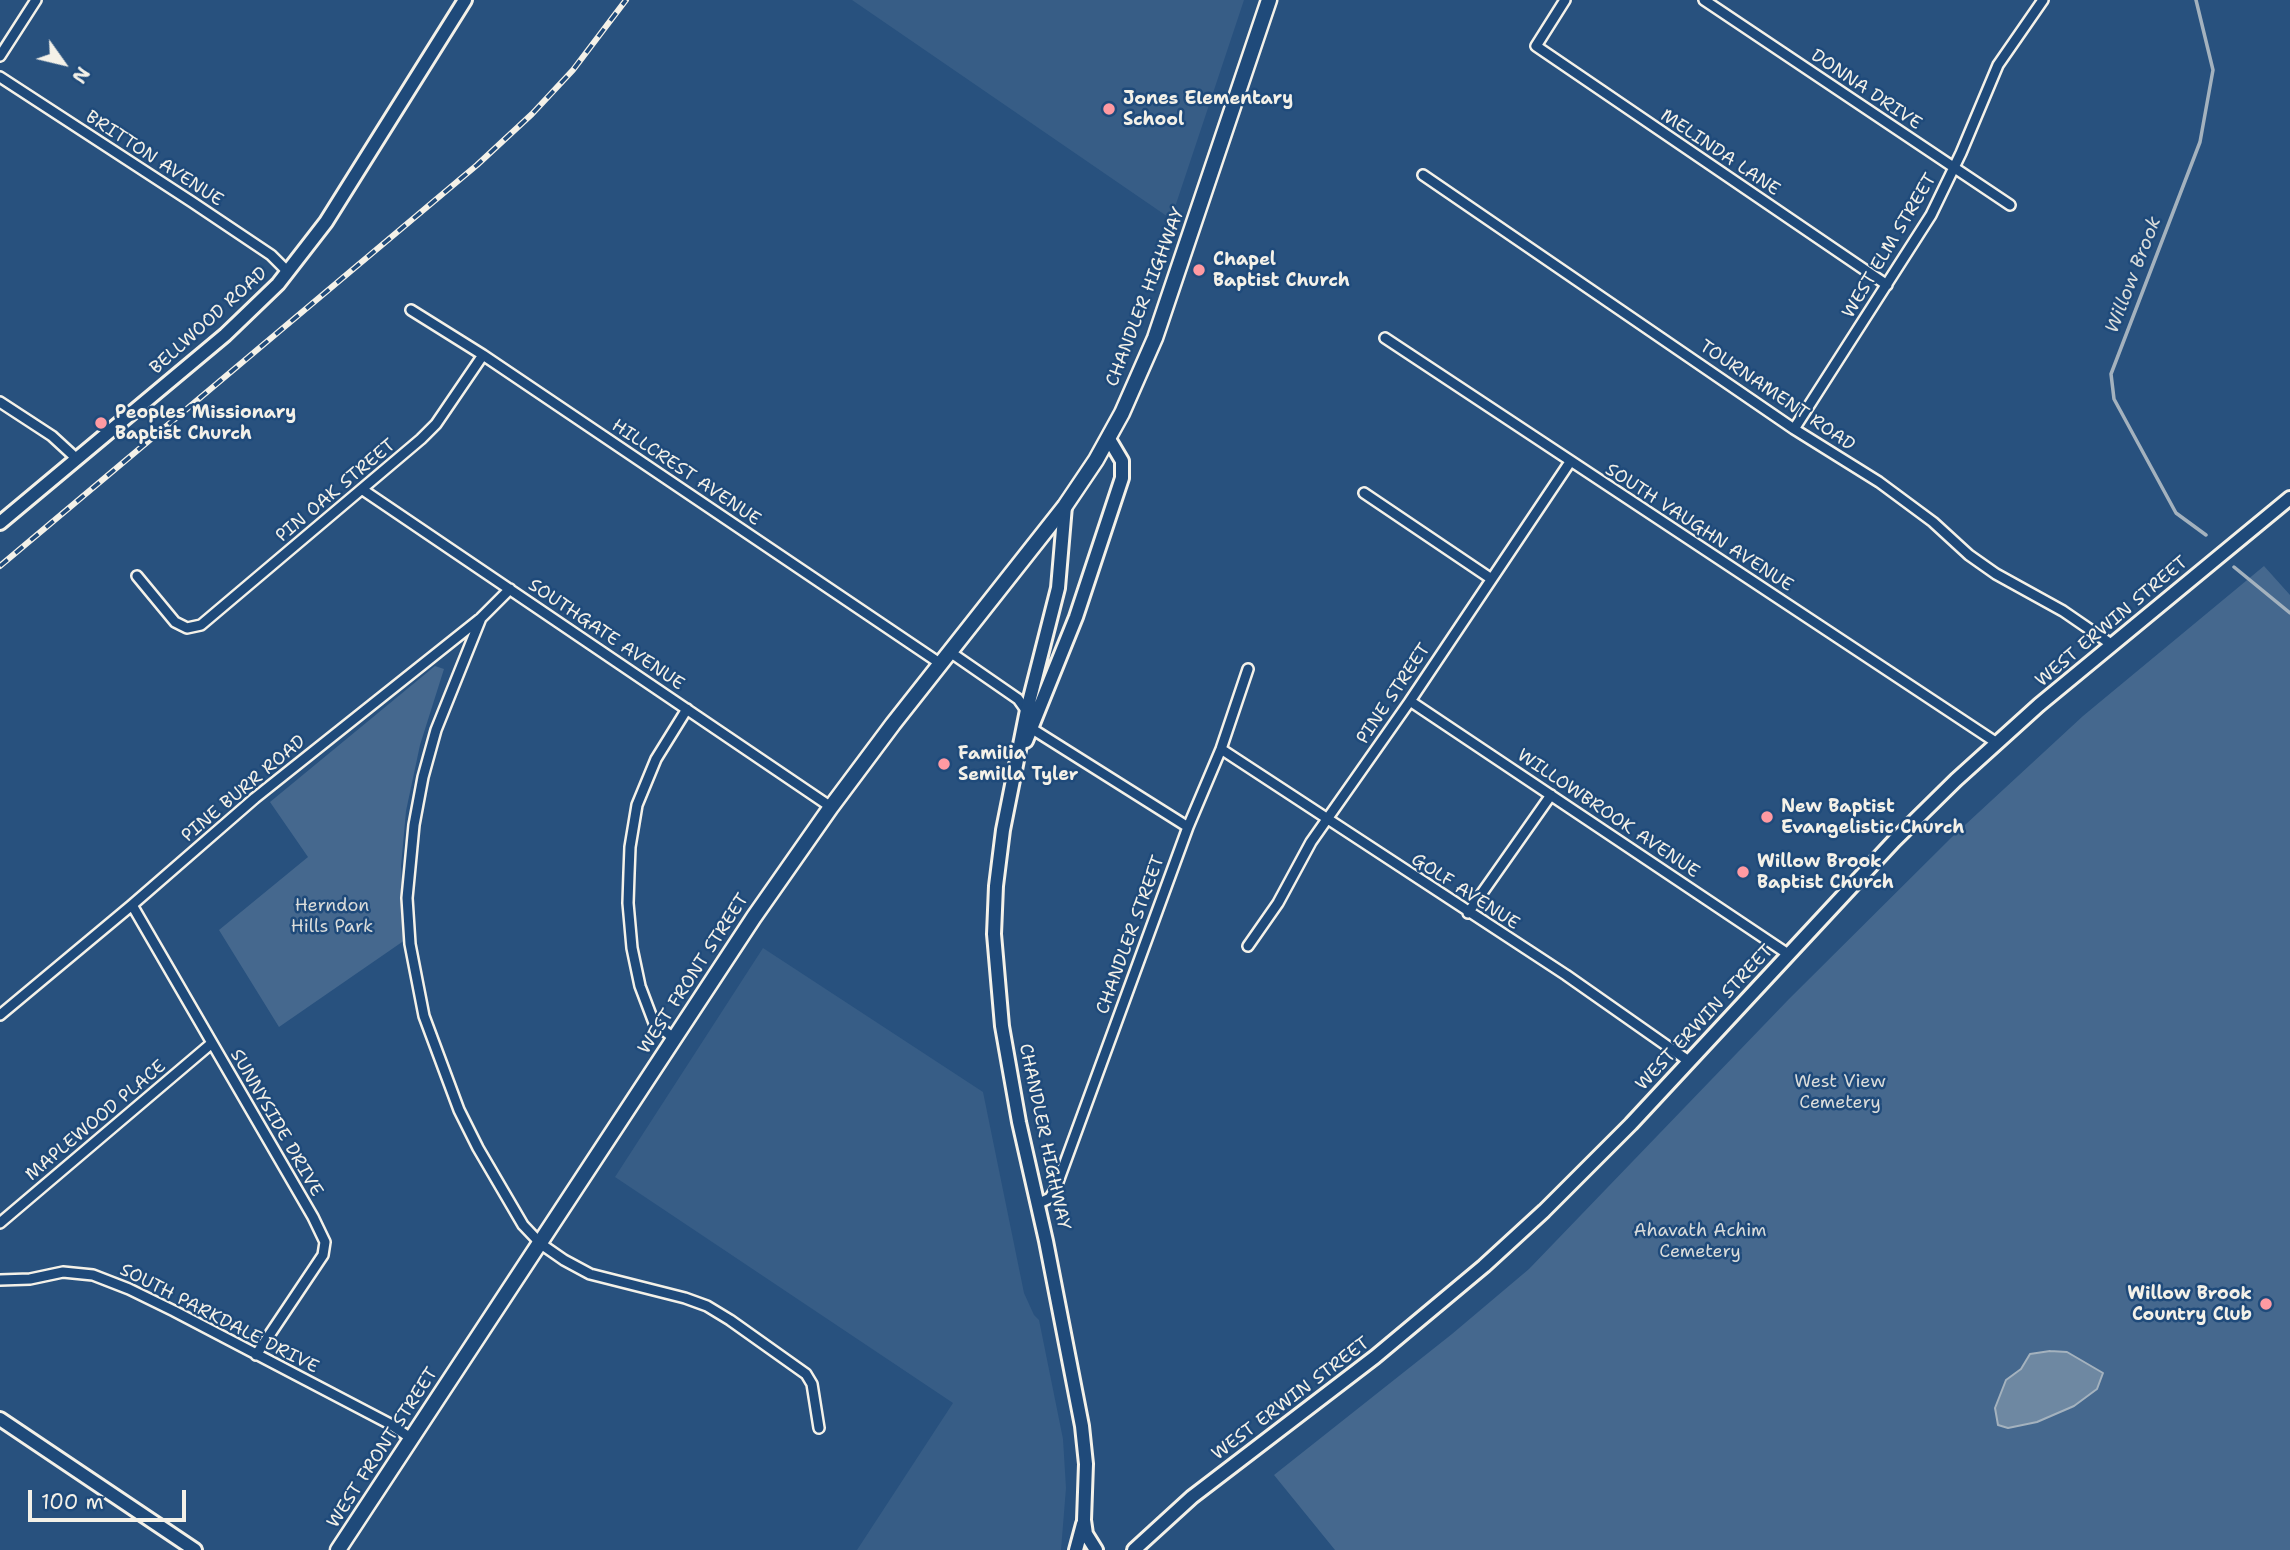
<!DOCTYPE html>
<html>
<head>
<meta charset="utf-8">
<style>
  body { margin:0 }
  #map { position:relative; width:2290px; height:1550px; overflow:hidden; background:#28517e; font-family:"Shantell Sans",sans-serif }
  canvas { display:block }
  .north { position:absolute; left:28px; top:28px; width:70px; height:70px; -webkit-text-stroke:5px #1f4a7a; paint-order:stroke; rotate:124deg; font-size:19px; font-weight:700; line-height:28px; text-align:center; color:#f4f1e8 }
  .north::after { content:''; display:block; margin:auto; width:24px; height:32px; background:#f4f1e8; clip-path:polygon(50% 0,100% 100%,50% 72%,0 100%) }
  .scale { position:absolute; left:28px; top:1490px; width:158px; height:32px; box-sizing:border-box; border:4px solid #f4f1e8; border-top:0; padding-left:9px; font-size:21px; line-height:24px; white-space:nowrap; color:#f4f1e8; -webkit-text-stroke:5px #1f4a7a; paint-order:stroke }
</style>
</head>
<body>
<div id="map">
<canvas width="2290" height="1550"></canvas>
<div class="north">N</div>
<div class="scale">100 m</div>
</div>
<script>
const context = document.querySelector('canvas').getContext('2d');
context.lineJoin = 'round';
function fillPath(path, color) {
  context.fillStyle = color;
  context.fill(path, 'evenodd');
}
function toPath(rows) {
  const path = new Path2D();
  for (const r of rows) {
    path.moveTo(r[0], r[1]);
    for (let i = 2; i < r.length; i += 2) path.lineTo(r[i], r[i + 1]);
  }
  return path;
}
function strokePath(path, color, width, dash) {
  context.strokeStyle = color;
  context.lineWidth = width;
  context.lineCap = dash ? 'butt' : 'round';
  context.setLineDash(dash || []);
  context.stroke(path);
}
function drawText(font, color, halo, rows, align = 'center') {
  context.font = font + ' "Shantell Sans",sans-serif';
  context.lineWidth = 5;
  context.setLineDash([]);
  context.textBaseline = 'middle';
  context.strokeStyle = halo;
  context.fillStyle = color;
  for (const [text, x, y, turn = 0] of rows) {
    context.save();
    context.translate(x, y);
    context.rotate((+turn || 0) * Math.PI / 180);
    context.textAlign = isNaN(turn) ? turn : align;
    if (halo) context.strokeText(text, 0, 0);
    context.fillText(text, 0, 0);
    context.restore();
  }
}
fillPath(toPath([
  [852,0,1244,0,1171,219],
  [763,948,983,1092,1024,1293,1034,1315,1039,1320,1063,1439,1066,1488,1061,1550,857,1550,953,1403,615,1177]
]), '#375d86');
fillPath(toPath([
  [2264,566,2290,595,2290,1550,1335,1550,1274,1475,1452,1334,1529,1269,1789,999,1952,837,2083,716],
  [435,666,444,669,420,745,406,811,401,866,405,940,279,1027,219,930,308,857,270,802]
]), '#45688e');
const water = toPath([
  [2050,1351,2067,1352,2103,1373,2097,1389,2074,1406,2037,1422,2008,1428,1998,1425,1995,1408,2006,1380,2021,1369,2030,1354,2050,1351]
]);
fillPath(water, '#6e88a2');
strokePath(water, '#a4b2be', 2);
strokePath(toPath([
  [2196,0,2213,70,2200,142,2111,374,2114,399,2176,513,2206,535],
  [2234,567,2290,613]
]), '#a4b2be', 3.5);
const street = toPath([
  [1565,0,1536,46,1887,285],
  [1704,0,2010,205],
  [0,56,36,0],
  [0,77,192,202,271,255,288,272],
  [1423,175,1794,429,1879,482,1933,522,1969,555,1996,574,2063,611,2111,644],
  [411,310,483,355,941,664],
  [1385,338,1997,743],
  [0,402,52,436,77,459],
  [1794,429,1931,215,1961,153,1998,65,2043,0],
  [363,490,831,807],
  [1364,493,1490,578],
  [137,576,175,622,187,628,201,625,421,439,436,424,483,355],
  [481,618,436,730,423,777,414,825,407,898,410,944,424,1016,459,1110,478,1148,523,1225,541,1244,564,1260,590,1274,685,1298,707,1306,730,1320,806,1374,812,1384,819,1428],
  [950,652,1018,699,1028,713],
  [1410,701,1788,954],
  [1026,725,1188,827],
  [1221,749,1566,975,1690,1062],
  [132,905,313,1217,325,1242,323,1255,256,1355],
  [1468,913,1551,795],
  [1248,946,1278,903,1311,842,1410,701,1570,462],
  [0,1015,132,905,255,798,481,618,510,589],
  [675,1039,654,1023,640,986,632,948,628,903,629,873,630,847,637,805,656,759,687,709],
  [1037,1204,1050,1198,1055,1190,1188,827,1221,749,1248,669],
  [0,1223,212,1043],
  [0,1280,30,1279,63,1272,93,1275,129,1289,174,1311,390,1424,412,1439]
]);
const secondary = toPath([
  [1065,506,1058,588,1027,710,1003,830,996,886,994,934,1002,1026,1019,1122,1046,1241,1082,1426,1086,1464,1084,1520,1086,1534,1096,1550],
  [0,523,225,335,278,284,326,222,465,0],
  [1026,741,1076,617,1122,478,1122,461,1109,439],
  [0,1419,195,1550],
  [1076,1550,1083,1524],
  [1134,1550,1192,1497,1375,1357,1484,1266,1544,1211,1631,1124,1894,841,1956,780,2039,705,2290,498]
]);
const primary = toPath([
  [338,1550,754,917,831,807,893,724,1065,506,1096,460,1122,413,1155,338,1269,0]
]);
strokePath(street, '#f4f1e8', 14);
strokePath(secondary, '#f4f1e8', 18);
strokePath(primary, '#f4f1e8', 19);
strokePath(street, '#1f4a7a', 9);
strokePath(secondary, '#1f4a7a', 12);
strokePath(primary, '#1f4a7a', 14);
const rail = toPath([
  [0,566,477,165,532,114,573,70,626,0]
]);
strokePath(rail, '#f4f1e8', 6);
strokePath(rail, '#1f4a7a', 3.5, [10]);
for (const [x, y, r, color] of [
  [1109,109,7,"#ff9aa2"],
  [1199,270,7,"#ff9aa2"],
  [101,423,7,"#ff9aa2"],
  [944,764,7,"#ff9aa2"],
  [1767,817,7,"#ff9aa2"],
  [1743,872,7,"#ff9aa2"],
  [2266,1304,7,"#ff9aa2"]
]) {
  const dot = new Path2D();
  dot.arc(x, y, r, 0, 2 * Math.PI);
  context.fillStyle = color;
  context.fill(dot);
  strokePath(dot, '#1f4a7a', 2.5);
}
drawText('18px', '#f4f1e8', '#1f4a7a', [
  ["DONNA DRIVE",1866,90,34],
  ["MELINDA LANE",1720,153,34],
  ["BRITTON AVENUE",154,159,33],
  ["WEST ELM STREET",1890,246,-59],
  ["CHANDLER HIGHWAY",1146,297,-69],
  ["BELLWOOD ROAD",209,321,-42],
  ["TOURNAMENT ROAD",1777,396,34],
  ["HILLCREST AVENUE",686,473,34],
  ["PIN OAK STREET",336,491,-40],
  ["SOUTH VAUGHN AVENUE",1699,528,33],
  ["WEST ERWIN STREET",2112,622,-40],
  ["SOUTHGATE AVENUE",606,635,34],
  ["PINE STREET",1394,694,-56],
  ["PINE BURR ROAD",244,789,-40],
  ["WILLOWBROOK AVENUE",1608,814,34],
  ["GOLF AVENUE",1465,892,33],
  ["CHANDLER STREET",1131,935,-70],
  ["WEST FRONT STREET",694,974,-57],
  ["WEST ERWIN STREET",1705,1018,-47],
  ["MAPLEWOOD PLACE",96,1121,-40],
  ["SUNNYSIDE DRIVE",276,1123,60],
  ["CHANDLER HIGHWAY",1044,1137,78],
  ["SOUTH PARKDALE DRIVE",219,1319,27],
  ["WEST ERWIN STREET",1291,1399,-37],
  ["WEST FRONT STREET",383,1448,-57]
]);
drawText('bold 18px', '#f4f1e8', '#1f4a7a', [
  ["Jones Elementary",1123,99],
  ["School",1123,120],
  ["Chapel",1213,260],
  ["Baptist Church",1213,281],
  ["Peoples Missionary",115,413],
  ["Baptist Church",115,434],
  ["Familia",958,754],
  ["Semilla Tyler",958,775],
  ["New Baptist",1781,807],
  ["Evangelistic Church",1781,828],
  ["Willow Brook",1757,862],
  ["Baptist Church",1757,883],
  ["Willow Brook",2252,1294,"right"],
  ["Country Club",2252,1315,"right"]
], 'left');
drawText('18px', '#dadcda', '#1f4a7a', [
  ["Herndon",332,906],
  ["Hills Park",332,927],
  ["West View",1840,1082],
  ["Cemetery",1840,1103],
  ["Ahavath Achim",1700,1231],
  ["Cemetery",1700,1252]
]);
drawText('italic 19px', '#d9dcda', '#1f4a7a', [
  ["Willow Brook",2134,275,-69]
]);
</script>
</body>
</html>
